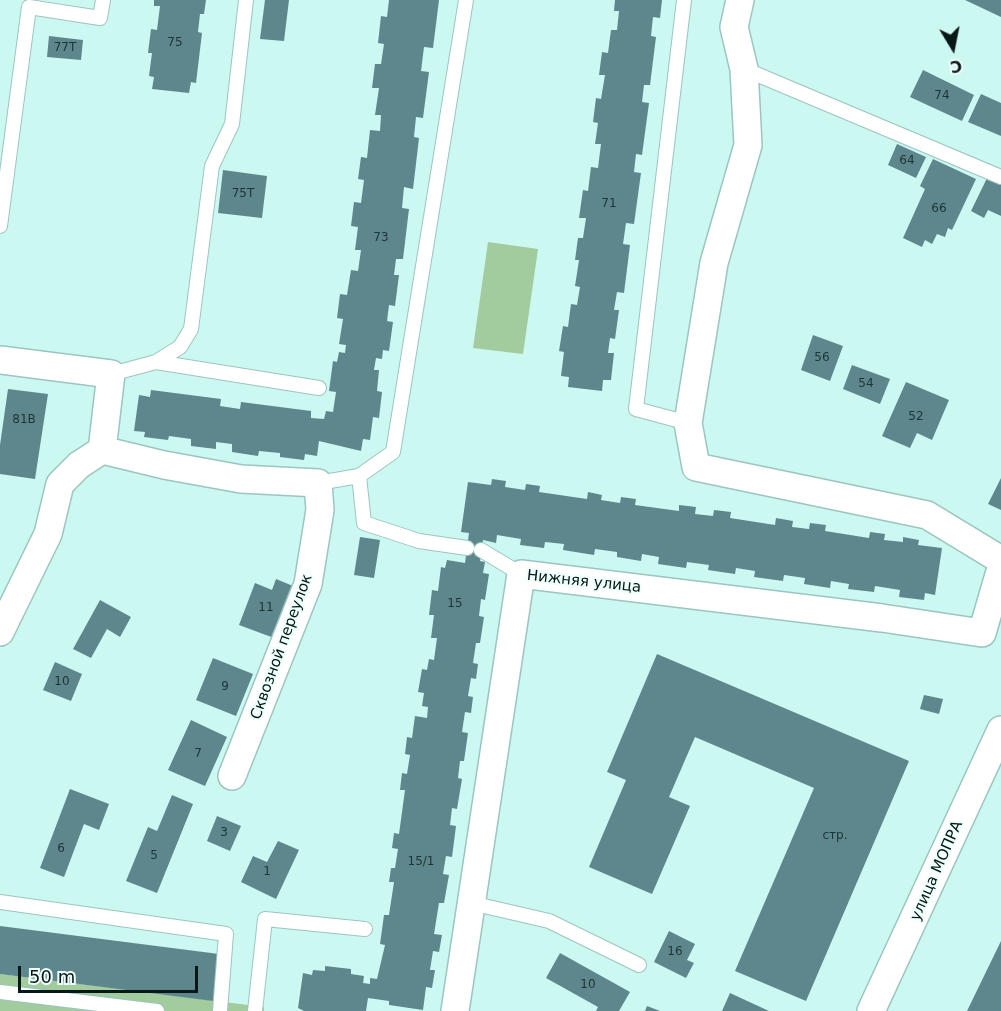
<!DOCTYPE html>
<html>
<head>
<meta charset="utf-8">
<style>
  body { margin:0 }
  #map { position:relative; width:1001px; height:1011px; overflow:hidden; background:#ccf8f2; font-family:"DejaVu Sans",sans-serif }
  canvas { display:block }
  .north { position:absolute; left:923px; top:18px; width:60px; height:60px; -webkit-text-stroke:4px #eefffc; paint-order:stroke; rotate:170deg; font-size:16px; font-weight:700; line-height:24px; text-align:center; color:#081817 }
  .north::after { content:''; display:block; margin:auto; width:21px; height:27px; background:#081817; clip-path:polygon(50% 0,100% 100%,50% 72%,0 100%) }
  .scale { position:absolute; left:18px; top:966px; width:180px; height:27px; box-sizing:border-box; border:3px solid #081817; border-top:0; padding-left:8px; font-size:18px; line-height:21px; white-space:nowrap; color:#081817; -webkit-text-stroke:4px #eefffc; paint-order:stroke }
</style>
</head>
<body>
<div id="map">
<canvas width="1001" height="1011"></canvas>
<div class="north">С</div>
<div class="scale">50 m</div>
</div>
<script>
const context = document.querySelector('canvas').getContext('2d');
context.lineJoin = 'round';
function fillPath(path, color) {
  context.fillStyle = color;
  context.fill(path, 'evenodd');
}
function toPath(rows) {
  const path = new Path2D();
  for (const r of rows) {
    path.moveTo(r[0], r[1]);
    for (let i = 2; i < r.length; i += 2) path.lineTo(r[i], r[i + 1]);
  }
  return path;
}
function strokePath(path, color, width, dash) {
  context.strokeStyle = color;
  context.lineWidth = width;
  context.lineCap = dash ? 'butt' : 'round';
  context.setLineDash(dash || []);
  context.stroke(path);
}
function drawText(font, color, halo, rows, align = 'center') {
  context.font = font + ' "DejaVu Sans",sans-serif';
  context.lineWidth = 4.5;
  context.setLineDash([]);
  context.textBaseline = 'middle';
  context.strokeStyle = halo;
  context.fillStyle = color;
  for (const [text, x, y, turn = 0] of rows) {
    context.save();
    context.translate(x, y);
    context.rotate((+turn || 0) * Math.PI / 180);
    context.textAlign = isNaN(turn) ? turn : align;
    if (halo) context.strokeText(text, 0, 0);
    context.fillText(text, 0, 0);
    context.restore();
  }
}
fillPath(toPath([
  [488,242,538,249,523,354,473,348],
  [0,974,264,1007,264,1011,0,1011]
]), '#a2cb9e');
fillPath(toPath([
  [154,0,206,0,204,14,200,14,198,32,202,33,196,83,191,82,189,93,152,89,154,77,149,76,152,53,148,53,151,29,157,30,160,6,154,6],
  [265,0,289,0,284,41,260,39],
  [389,0,439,0,433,48,424,47,421,71,429,72,423,118,416,117,414,137,419,138,413,189,404,187,402,208,409,209,403,259,396,259,394,275,399,275,395,306,389,305,387,321,393,322,389,351,383,350,382,359,376,358,374,370,379,370,377,391,382,392,379,418,373,417,370,440,363,439,361,451,319,441,317,456,305,454,304,460,280,457,280,453,259,451,258,456,232,452,232,444,216,442,216,449,191,446,191,439,169,436,168,440,144,437,145,432,134,431,139,395,150,397,151,390,221,399,220,406,240,409,241,402,311,411,311,418,324,419,326,411,333,412,336,392,329,391,333,361,337,362,339,352,345,353,346,345,339,344,343,319,337,318,340,294,347,295,351,270,358,271,361,250,355,250,358,227,351,226,354,202,361,203,364,180,358,179,361,157,367,158,370,130,380,131,381,115,375,115,379,88,372,88,375,64,381,64,384,44,378,43,381,16,387,17],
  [615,0,662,0,660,18,653,17,651,36,656,37,650,85,644,85,642,102,649,103,642,155,636,154,634,172,641,173,634,224,626,223,623,244,630,245,624,293,617,292,614,310,619,310,615,339,610,338,608,353,614,353,611,380,603,380,602,391,568,387,569,377,561,376,564,352,559,351,563,326,568,327,571,304,577,305,580,287,575,286,579,260,575,260,578,238,583,238,586,218,579,218,583,190,588,191,591,167,598,168,601,144,595,144,598,123,593,122,596,98,601,99,605,75,599,75,602,52,608,53,611,30,617,30,619,11,614,11],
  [965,0,1001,0,1001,17],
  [49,36,83,40,81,60,47,57],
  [923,70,974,95,962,121,910,97],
  [981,94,1001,103,1001,136,968,122],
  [897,144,926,157,916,178,888,165],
  [933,159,976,179,952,230,948,228,945,237,937,234,932,244,925,240,922,247,903,238,925,189,920,186],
  [223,170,267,176,262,218,218,213],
  [988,176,1001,182,1001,216,988,210,984,218,971,211],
  [813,335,843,346,830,381,801,370],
  [852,365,890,379,880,404,843,389],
  [906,382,949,400,932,440,917,433,910,448,882,436],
  [8,389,48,394,35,479,0,474,0,445],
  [1001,478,1001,510,988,504],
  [492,479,506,481,505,487,525,490,526,484,540,486,539,492,587,499,588,492,602,495,601,500,620,503,621,497,636,499,635,505,679,511,679,505,696,507,695,514,713,516,714,510,731,512,730,518,775,525,776,518,793,521,792,527,809,529,810,523,826,525,825,531,869,538,870,532,885,534,884,540,903,542,903,537,919,540,918,545,942,548,935,595,925,593,924,600,899,597,900,590,875,586,874,592,848,589,849,584,831,581,830,588,804,584,805,578,784,575,783,581,754,577,755,571,736,568,735,574,708,570,709,565,687,562,686,568,658,564,659,557,642,554,641,561,617,557,617,552,595,549,594,555,563,550,564,544,545,542,544,548,520,545,521,539,497,535,496,543,483,540,480,561,485,562,483,573,489,574,485,600,481,599,479,616,484,617,480,643,476,643,473,663,478,664,476,679,471,678,468,696,473,697,471,713,465,712,462,732,468,733,464,761,460,761,458,778,462,779,457,809,452,808,450,825,456,826,452,857,446,856,443,874,449,875,444,903,439,903,434,934,442,935,439,952,433,951,430,970,435,970,432,988,426,987,423,1010,389,1005,389,1001,368,998,366,1011,304,1011,298,1008,303,973,312,975,313,970,325,971,325,966,351,969,351,974,364,976,363,983,370,984,370,978,377,979,385,945,380,944,384,915,389,915,394,882,389,882,391,868,395,868,398,849,392,848,394,833,399,834,405,790,400,790,402,773,407,774,410,755,405,754,407,737,412,738,415,716,427,718,428,707,422,706,424,693,418,692,422,669,427,670,429,659,434,660,437,638,431,638,434,615,429,615,432,590,438,591,441,567,445,568,447,560,465,563,469,533,461,532,468,482,491,485],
  [360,537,380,540,374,578,354,575],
  [276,579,293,586,274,638,239,625,255,583,272,590],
  [100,600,131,617,120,637,107,629,91,658,73,649],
  [657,654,909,761,806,1001,735,971,814,788,695,737,669,797,690,806,652,894,589,867,626,780,607,772],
  [213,658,253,674,236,716,196,700],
  [55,662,82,674,71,701,43,690],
  [924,695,943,699,939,714,920,709],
  [191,720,227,737,205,786,168,770],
  [70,789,109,804,99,830,84,824,64,877,40,868],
  [172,795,193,804,157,893,126,881,148,827,157,831],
  [217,816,241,826,230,851,207,841],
  [278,841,299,850,276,899,241,882,253,856,267,862],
  [0,926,219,954,213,1001,0,974],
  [669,931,695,944,687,960,694,963,686,978,654,962],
  [1001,941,1001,1011,967,1011],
  [560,953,630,992,619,1011,596,1011,598,1007,546,978],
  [730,993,769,1011,722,1011],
  [647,1006,660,1011,645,1011]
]), '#5e878d');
const lane = toPath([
  [466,0,393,452,359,476,364,523,419,541,467,548],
  [684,0,636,409,688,423],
  [744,69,1001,177],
  [0,226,29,7,100,18,103,0],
  [156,362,319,388],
  [111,374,156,362,180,347,191,329,212,166,232,124,246,0],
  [318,483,359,476],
  [481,550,521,574],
  [0,902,226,934,220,1011],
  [471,903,549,921,639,965],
  [0,992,157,1011],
  [255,1011,265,919,365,929]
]);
const street = toPath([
  [740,0,734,27,744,69,748,145,714,263,688,423,696,467,927,515,1001,560],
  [0,360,111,374,102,450],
  [102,450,164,465,241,479,318,483,320,510,308,584,232,776],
  [0,632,48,534,60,484,79,465,102,450],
  [455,1011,521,574,882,618,982,633,1001,568],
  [871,1011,1001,730]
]);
strokePath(lane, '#9bc5c0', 16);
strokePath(street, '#9bc5c0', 30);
strokePath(lane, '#fff', 14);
strokePath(street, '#fff', 27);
drawText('12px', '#1e3434', null, [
  ["75",175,43],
  ["77Т",65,48],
  ["74",942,96],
  ["64",907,161],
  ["75Т",243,194],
  ["71",609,204],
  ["66",939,209],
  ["73",381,238],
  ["56",822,358],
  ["54",866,384],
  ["52",916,417],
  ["81В",24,420],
  ["15",455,604],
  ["11",266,608],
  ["10",62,682],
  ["9",225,687],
  ["7",198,754],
  ["3",224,833],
  ["стр.",835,836],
  ["6",61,849],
  ["5",154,856],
  ["15/1",421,862],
  ["1",267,872],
  ["16",675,952],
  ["10",588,985]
]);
drawText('15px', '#081817', '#eefffc', [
  ["Нижняя улица",584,582,6],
  ["Сквозной переулок",282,647,-70],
  ["улица МОПРА",937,871,-66]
]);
</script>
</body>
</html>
